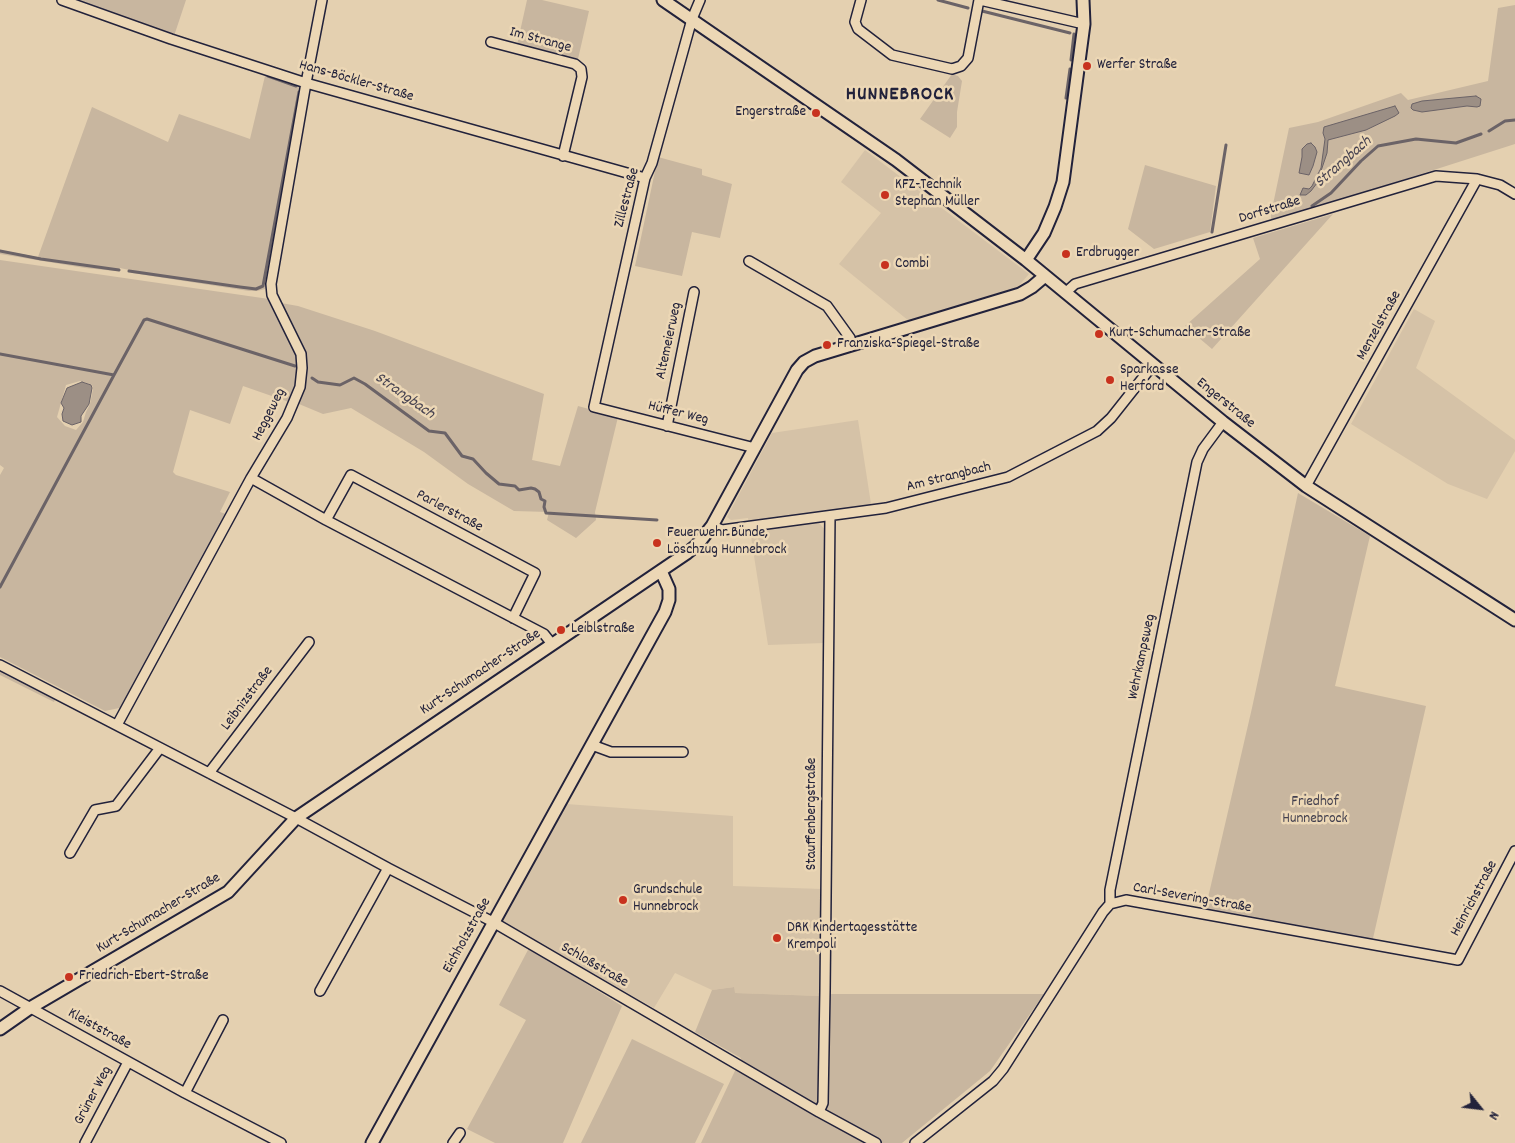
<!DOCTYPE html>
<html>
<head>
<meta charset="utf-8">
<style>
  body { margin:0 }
  #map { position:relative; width:1515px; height:1143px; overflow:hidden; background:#e4d0b0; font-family:Dekko,sans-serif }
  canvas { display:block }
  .north { position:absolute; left:1455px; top:1083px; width:50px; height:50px; -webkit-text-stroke:4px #ecd7b5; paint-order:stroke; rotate:119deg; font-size:14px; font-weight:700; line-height:20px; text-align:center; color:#22223b }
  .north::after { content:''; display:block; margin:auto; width:18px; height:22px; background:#22223b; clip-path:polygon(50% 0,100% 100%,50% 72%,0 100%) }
</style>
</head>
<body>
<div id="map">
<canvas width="1515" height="1143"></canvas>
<div class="north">N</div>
</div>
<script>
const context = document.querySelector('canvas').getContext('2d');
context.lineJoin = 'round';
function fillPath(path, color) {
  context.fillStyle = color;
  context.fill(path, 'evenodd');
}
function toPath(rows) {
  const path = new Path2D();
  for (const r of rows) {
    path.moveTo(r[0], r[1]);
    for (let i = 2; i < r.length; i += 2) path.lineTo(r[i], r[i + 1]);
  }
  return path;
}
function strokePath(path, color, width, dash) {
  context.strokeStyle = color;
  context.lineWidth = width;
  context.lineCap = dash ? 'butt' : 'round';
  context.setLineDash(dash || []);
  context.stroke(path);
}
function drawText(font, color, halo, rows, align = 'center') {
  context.font = font + ' Dekko,sans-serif';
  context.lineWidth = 5;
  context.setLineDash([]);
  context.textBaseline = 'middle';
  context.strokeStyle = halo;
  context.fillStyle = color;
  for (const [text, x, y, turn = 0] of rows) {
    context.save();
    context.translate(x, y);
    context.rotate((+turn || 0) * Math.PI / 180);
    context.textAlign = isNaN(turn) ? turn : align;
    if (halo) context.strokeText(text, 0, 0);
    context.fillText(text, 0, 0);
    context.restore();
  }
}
fillPath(toPath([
  [865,150,1029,274,1016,289,909,321,839,264,881,213,841,182],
  [1414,309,1435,321,1416,368,1515,440,1515,451,1487,499,1448,484,1351,424],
  [858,420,871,504,821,512,820,524,826,531,824,643,768,645,748,518,731,520,727,517,772,433],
  [566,804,733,816,733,886,822,889,821,996,734,993,734,987,712,990,675,973,654,1008,502,922]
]), '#d5c2a7');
fillPath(toPath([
  [78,0,186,0,174,36],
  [527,0,542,0,589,11,578,59,517,45],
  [1515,5,1515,144,1271,222,1271,214,1289,128,1318,122,1401,93,1408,100,1488,81,1498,8],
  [952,74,958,76,962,81,957,112,957,127,950,138,920,119],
  [268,75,298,85,301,88,267,287,265,289,257,291,249,291,132,273,129,270,120,268,119,271,115,271,85,268,0,254,0,250,38,257,92,107,168,142,179,114,250,139,265,76],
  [658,157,702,169,702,175,732,184,720,238,692,232,682,276,635,266],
  [1145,165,1216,186,1210,232,1154,249,1128,229],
  [1333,214,1212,349,1185,326,1260,259,1253,238],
  [0,260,269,299,272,300,298,356,298,387,289,402,243,386,230,424,190,410,173,472,176,475,230,492,220,512,229,515,124,707,105,711,0,657,0,475,4,468,0,465],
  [80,381,92,385,93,389,90,404,86,412,83,422,76,430,65,426,57,417,66,385],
  [281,303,298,306,375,331,544,394,532,460,560,466,578,406,618,417,595,512,596,520,576,538,547,520,549,512,514,511,468,484,424,452,351,408,323,414,299,404,305,368],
  [1298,493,1370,536,1335,686,1426,706,1371,947,1204,915,1252,708],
  [0,672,55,700,54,702,0,675],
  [529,948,622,1006,563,1143,495,1143,467,1129,526,1020,499,1005],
  [734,987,735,993,821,996,832,994,1044,994,990,1071,902,1143,701,1143,741,1058,695,1032,712,990],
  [632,1039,724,1084,695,1143,581,1143]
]), '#c8b69f');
const water = toPath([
  [1476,96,1481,99,1480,106,1477,107,1467,106,1422,112,1413,110,1411,108,1412,104,1422,101,1476,96],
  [1395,106,1399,113,1395,116,1366,130,1328,140,1327,153,1317,183,1311,191,1306,195,1300,195,1303,188,1309,189,1312,186,1321,168,1325,139,1323,133,1324,127,1395,106],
  [1311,143,1315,147,1317,152,1313,166,1309,175,1299,173,1302,157,1302,149,1307,144,1311,143],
  [82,382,91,385,92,388,89,404,81,416,81,422,72,425,63,421,62,414,64,408,61,403,67,388,82,382]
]);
fillPath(water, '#9c8f85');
strokePath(water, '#6b6367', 1);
strokePath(toPath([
  [938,0,968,8],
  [982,11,1070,33],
  [1071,60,1074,34],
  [268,76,296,86],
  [1066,98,1070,69],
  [1489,131,1505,121,1515,120],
  [1312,206,1331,193,1361,161,1378,146,1416,139,1456,143,1481,134],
  [1212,232,1226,145],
  [0,251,41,259,119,270],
  [129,271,240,287,256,289,263,286,299,92],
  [0,354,114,375,144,320,147,319,295,366],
  [312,378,318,382,340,385,354,378,365,384,429,431,445,433,462,456,473,459,486,473,499,484,515,486,519,490,531,488,535,489,539,492,541,499,545,501,544,507,546,513,657,520],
  [0,587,114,375]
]), '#6b6367', 3);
const street = toPath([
  [62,0,171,39,306,83,645,178],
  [700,0,692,19,652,163,645,178,594,407,755,448],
  [861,0,855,22,858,29,892,55,952,69,961,66,968,58,979,0],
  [980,0,1084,24],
  [491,42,575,64,581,69,582,77,563,156],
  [749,261,827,306,850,338,851,346],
  [1065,293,1075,284,1436,176,1477,179,1500,185,1515,194],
  [667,426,694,292],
  [251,478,326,520,544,634,552,644],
  [1306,486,1477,179],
  [326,520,351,475,535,573,513,618],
  [712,526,722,530,886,508,1008,477,1097,431,1111,418,1153,365],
  [0,665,296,818,388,868,493,922,819,1112,876,1143],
  [117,725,251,478,287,418,300,387,302,368,301,354,272,295,271,284,306,83,322,0],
  [592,745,611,752,683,752],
  [209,773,309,642],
  [70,853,95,810,116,806,160,748],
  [1110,904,1110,890,1197,462,1203,449,1223,422],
  [0,991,185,1093,281,1143],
  [320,991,388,868],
  [185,1093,223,1020],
  [819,1112,823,1103,825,991,830,516],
  [85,1143,128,1062],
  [453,1143,460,1133],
  [915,1143,993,1081,1003,1069,1103,912,1110,904,1126,900,1458,960,1515,851]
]);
const secondary = toPath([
  [663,0,896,160,1026,260,1223,422,1306,486,1515,620],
  [1026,260,1044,233,1055,207,1063,182,1084,24,1083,0],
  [0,1029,30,1008,228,892,296,818,687,553,697,545,712,526,797,370,804,362,815,356,1020,294,1032,287,1045,276],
  [372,1143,665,612,669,600,669,589,661,571]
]);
strokePath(street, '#22223b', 12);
strokePath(secondary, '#22223b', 15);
strokePath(street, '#ecd7b5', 9);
strokePath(secondary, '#ecd7b5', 11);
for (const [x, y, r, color] of [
  [1087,66,5,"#c8321e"],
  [816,113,5,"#c8321e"],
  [885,195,5,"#c8321e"],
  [1066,254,5,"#c8321e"],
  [885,265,5,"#c8321e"],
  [1099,334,5,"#c8321e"],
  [827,345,5,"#c8321e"],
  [1110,380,5,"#c8321e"],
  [657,543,5,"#c8321e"],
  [561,630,5,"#c8321e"],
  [623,900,5,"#c8321e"],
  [777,938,5,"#c8321e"],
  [69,977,5,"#c8321e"]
]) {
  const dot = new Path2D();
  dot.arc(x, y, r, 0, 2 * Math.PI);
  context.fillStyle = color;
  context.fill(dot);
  strokePath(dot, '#ecd7b5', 2);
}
drawText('15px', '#22223b', '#ecd7b5', [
  ["Im Strange",540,41,15],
  ["Hans-Böckler-Straße",356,82,16],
  ["Zillestraße",628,198,-75],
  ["Dorfstraße",1270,211,-17],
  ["Menzelstraße",1380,326,-61],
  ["Altemeierweg",670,341,-78],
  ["Engerstraße",1225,404,39],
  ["Hüffer Weg",678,414,14],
  ["Heggeweg",270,415,-63],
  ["Am Strangbach",949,478,-14],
  ["Parlerstraße",449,512,28],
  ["Wehrkampsweg",1143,657,-78],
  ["Kurt-Schumacher-Straße",481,673,-34],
  ["Leibnizstraße",248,699,-53],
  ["Stauffenbergstraße",813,814,-90],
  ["Carl-Severing-Straße",1192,899,10],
  ["Heinrichstraße",1475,899,-62],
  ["Kurt-Schumacher-Straße",159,914,-31],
  ["Eichholzstraße",468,936,-61],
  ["Schloßstraße",594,966,30],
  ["Kleiststraße",99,1030,29],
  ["Grüner Weg",94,1096,-62]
]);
drawText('15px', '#22223b', '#ecd7b5', [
  ["Werfer Straße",1097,66],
  ["Engerstraße",806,113,"right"],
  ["KFZ-Technik",895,186],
  ["Stephan Müller",895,203],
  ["Erdbrugger",1076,254],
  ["Combi",895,265],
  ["Kurt-Schumacher-Straße",1109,334],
  ["Franziska-Spiegel-Straße",837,345],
  ["Sparkasse",1120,371],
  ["Herford",1120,388],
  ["Feuerwehr Bünde,",667,534],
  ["Löschzug Hunnebrock",667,551],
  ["Leiblstraße",571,630],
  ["Grundschule",633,891],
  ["Hunnebrock",633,908],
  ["DRK Kindertagesstätte",787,929],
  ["Krempoli",787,946],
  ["Friedrich-Ebert-Straße",79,977]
], 'left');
drawText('15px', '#43404f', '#ecd7b5', [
  ["Friedhof",1315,803],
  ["Hunnebrock",1315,820]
]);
drawText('italic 16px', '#474351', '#ecd7b5', [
  ["Strangbach",1344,163,-41],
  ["Strangbach",404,397,35]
]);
context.letterSpacing = '1px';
drawText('bold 20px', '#22223b', '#ecd7b5', [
  ["HUNNEBROCK",900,96]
]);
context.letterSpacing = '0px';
</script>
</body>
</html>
